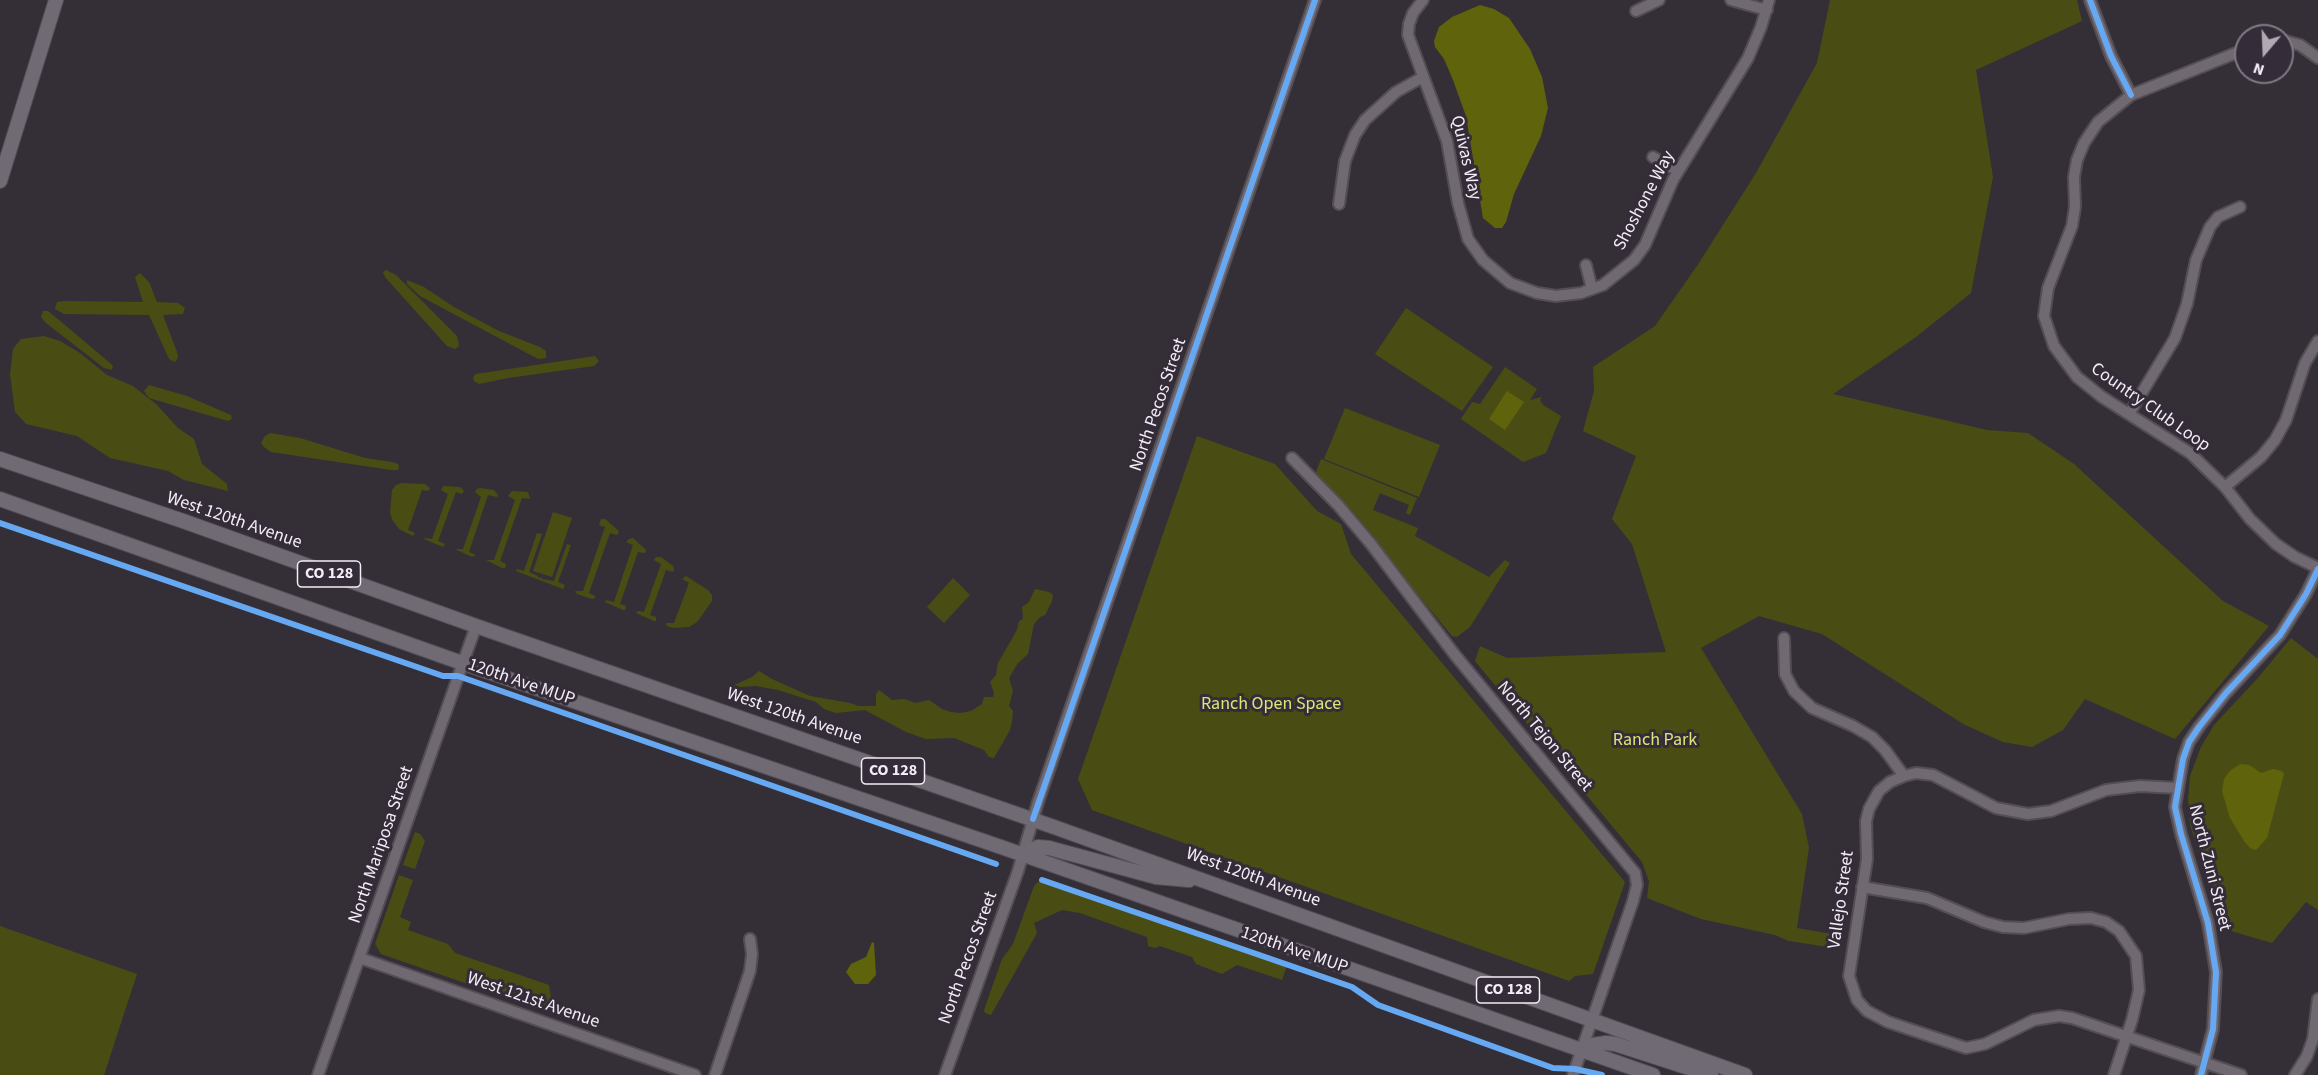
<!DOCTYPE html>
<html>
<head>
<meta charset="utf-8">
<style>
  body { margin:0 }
  #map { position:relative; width:2318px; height:1075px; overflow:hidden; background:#342f36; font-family:"Source Sans 3",sans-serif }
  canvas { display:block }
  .north { position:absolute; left:2234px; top:24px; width:60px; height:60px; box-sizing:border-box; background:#352c39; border:2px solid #817984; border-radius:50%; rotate:199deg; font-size:16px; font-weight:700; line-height:24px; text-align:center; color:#f3edf5 }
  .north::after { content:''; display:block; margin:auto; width:21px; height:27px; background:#b0aab2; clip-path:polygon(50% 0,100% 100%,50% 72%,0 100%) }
</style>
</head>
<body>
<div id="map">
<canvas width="2318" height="1075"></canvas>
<div class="north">N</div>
</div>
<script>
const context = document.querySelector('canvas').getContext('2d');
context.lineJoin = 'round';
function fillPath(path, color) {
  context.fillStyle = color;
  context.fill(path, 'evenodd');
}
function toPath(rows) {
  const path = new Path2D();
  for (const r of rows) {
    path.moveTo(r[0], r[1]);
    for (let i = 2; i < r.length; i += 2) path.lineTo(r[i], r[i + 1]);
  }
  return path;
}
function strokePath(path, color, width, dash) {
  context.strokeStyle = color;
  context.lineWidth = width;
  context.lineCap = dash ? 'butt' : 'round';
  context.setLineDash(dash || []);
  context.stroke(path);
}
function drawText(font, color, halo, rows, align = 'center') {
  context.font = font + ' "Source Sans 3",sans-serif';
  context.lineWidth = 6;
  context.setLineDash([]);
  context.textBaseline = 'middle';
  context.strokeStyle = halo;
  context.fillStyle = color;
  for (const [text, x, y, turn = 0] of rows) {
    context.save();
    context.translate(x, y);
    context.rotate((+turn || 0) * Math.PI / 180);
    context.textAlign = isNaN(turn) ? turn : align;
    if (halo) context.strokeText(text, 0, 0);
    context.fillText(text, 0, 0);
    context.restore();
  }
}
fillPath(toPath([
  [1830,0,2077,0,2082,21,1976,70,1993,177,1971,293,1916,337,1833,394,1987,430,2028,433,2074,464,2223,601,2269,626,2175,739,2085,699,2063,730,2032,747,2003,742,1965,725,1822,634,1759,616,1701,648,1802,814,1809,848,1797,928,1843,936,1841,949,1789,941,1775,935,1701,919,1647,898,1649,881,1642,862,1475,661,1480,646,1507,658,1666,652,1632,544,1612,519,1636,456,1583,431,1594,391,1593,367,1655,326,1699,263,1756,173,1817,63],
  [386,270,396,275,457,336,459,346,455,349,447,346,385,277,383,272],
  [140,273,149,282,157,302,178,303,185,308,183,314,163,315,177,352,178,357,175,362,169,359,149,315,64,314,55,309,57,302,64,301,143,302,135,277],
  [407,280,424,287,454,307,499,331,540,347,546,351,546,358,538,359,420,296,407,284],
  [1406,308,1493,367,1462,411,1375,354],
  [43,311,48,311,65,325,110,363,113,366,112,370,104,368,46,323,41,317],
  [44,336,60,341,80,353,107,375,133,386,157,405,178,428,194,439,202,464,227,484,228,491,184,480,168,471,110,458,77,436,26,424,15,412,10,374,13,349,21,339],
  [595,356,599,361,594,366,508,378,479,384,474,381,473,377,476,374],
  [1505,367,1537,389,1530,400,1542,397,1540,400,1543,405,1561,416,1546,453,1523,462,1461,419,1472,402,1480,404],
  [149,385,187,396,231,415,232,419,228,421,149,398,144,391],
  [1345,408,1440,445,1419,497,1324,459],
  [270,433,300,438,365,458,392,462,398,464,399,467,398,470,391,470,271,452,264,447,261,443,265,436],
  [1197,436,1275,464,1317,511,1341,524,1351,554,1625,882,1593,974,1575,976,1569,981,1092,810,1078,779],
  [1321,459,1417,498,1410,515,1406,513,1409,505,1380,493,1373,510,1418,528,1415,536,1489,577,1505,560,1510,563,1470,627,1457,637,1452,636,1316,472],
  [402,483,425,484,430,488,428,491,422,490,408,530,415,533,413,536,399,529,393,521,390,513,392,490,396,485],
  [443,486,460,487,464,491,462,494,456,492,438,541,445,544,443,547,424,539,425,538,432,539,448,494,441,490],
  [480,488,494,490,498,495,497,497,488,495,469,552,476,555,472,557,455,549,463,549,481,497,475,492,477,489],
  [512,491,528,492,530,499,522,498,500,561,506,564,505,568,502,568,486,560,494,560,515,500,508,496],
  [553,512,572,518,552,577,533,571],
  [601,519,605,519,619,531,617,535,610,533,589,593,595,596,595,598,592,599,577,594,575,591,583,591,605,527,599,525],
  [537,533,542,534,529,572,538,576,538,578,542,577,542,579,554,581,567,544,571,545,558,582,565,585,563,589,516,571,517,569,524,571],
  [633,538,646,550,645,553,638,552,620,604,626,606,625,610,623,610,605,602,606,600,614,602,633,545,626,542,629,539],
  [656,557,661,557,673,566,674,569,673,572,666,570,650,615,656,617,656,621,654,621,636,613,638,611,644,612,661,564,654,560],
  [686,576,708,590,712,595,712,601,697,622,689,627,673,628,667,626,666,623,674,623,689,583,682,579],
  [953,578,970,595,944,623,927,607],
  [1035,589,1049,592,1053,595,1052,601,1045,615,1040,617,1034,624,1028,654,1018,663,1009,678,1013,691,1009,706,1013,711,1012,721,1010,730,994,758,989,757,984,750,954,738,926,739,906,732,865,710,836,713,824,709,816,702,778,690,756,686,740,687,734,685,752,677,759,671,772,679,810,696,850,703,858,706,876,706,876,694,879,690,892,700,904,699,916,703,929,700,942,709,951,712,960,713,971,711,982,704,984,697,993,697,994,693,990,682,996,675,998,663,1017,630,1019,621,1023,619,1022,607,1029,602],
  [2291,638,2318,659,2318,910,2306,902,2272,943,2224,929,2190,825,2188,801,2190,776,2201,747,2214,725,2257,679],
  [415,832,420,834,425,841,415,869,403,865],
  [399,875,413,880,400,917,411,922,408,930,448,944,455,953,549,985,552,1004,549,1012,381,954,375,944],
  [1038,882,1044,882,1287,966,1282,980,1237,965,1222,974,1196,964,1192,957,1160,946,1155,948,1148,946,1147,937,1080,913,1062,910,1034,923,1037,933,991,1015,985,1013,984,1010,1002,959,1013,944,1034,886],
  [0,926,137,974,104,1075,0,1075]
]), '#4a4d13');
fillPath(toPath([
  [1480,5,1494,9,1509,18,1530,49,1542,77,1548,108,1541,136,1514,194,1506,222,1502,228,1495,228,1483,218,1466,116,1453,80,1444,59,1435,47,1434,41,1439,27,1452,17],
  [1507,391,1524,402,1505,430,1489,419],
  [2240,764,2249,765,2261,773,2273,769,2282,771,2284,774,2267,838,2256,850,2250,848,2244,841,2230,818,2222,791,2224,779,2230,771],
  [872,942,874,943,876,975,868,984,855,984,846,972,851,964,866,957]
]), '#5f630b');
const minor = toPath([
  [1423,0,1413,13,1409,24,1408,35,1447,141,1458,203,1468,239,1483,260,1510,283,1537,293,1556,296,1581,293,1603,285,1634,260,1645,245,1673,180,1748,58,1761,27,1769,0],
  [1731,0,1767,10],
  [2090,0,2111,56,2131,95],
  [1636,11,1659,0],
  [2282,40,2300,45,2318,58],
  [2246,49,2131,95,2098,122,2084,143,2077,160,2074,177,2075,207,2072,226,2048,288,2044,316,2054,346,2077,377,2102,397,2190,453,2225,487,2250,519,2276,544,2295,557,2318,568],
  [1653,157,1678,171],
  [1339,204,1345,161,1355,135,1365,120,1396,92,1423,77],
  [1586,265,1592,289],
  [2129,414,2175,338,2187,304,2196,260,2210,227,2218,217,2240,207],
  [1292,458,1338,505,1371,544,1455,655,1635,873,1637,885,1633,901,1573,1075],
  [2225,487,2261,457,2275,440,2286,420,2305,363,2318,341],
  [1784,638,1785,674,1794,691,1812,708,1853,726,1872,737,1885,750,1904,776,1916,773,1933,775,1996,808,2028,814,2051,811,2106,790,2140,786,2177,788],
  [1904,776,1890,782,1879,791,1869,809,1866,821,1867,859,1849,976,1857,1000,1867,1011,1888,1022,1966,1048,1985,1044,2034,1020,2059,1016,2072,1018,2241,1075],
  [1862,887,1927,898,1984,922,2003,927,2024,928,2069,919,2091,918,2106,922,2119,931,2136,956,2139,990,2132,1020,2114,1075],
  [360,958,695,1075],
  [318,1075,476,626],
  [715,1075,750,971,752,954,750,939],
  [945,1075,1018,871,1038,802,1315,0],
  [2201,1075,2213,1029,2216,972,2208,923,2181,834,2175,807,2183,759,2189,742,2199,727,2226,693,2280,635,2306,594,2318,569],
  [2295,1075,2307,1056,2313,1039,2318,999]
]);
const major = toPath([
  [0,181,56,0],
  [0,459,183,521,476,626,1054,827,1745,1075],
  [0,499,462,663,1001,847,1653,1075],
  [1023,855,1038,847,1049,848,1156,877,1189,880],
  [1581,1051,1593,1045,1606,1043,1615,1044,1711,1075]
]);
strokePath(minor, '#524e54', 14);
strokePath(major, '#524e54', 16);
strokePath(minor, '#706972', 10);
strokePath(major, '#706a75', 14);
strokePath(toPath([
  [2090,0,2111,56,2131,95],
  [0,523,443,676,458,676,996,864],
  [1033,819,1315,0],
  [1042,880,1352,987,1378,1005,1553,1068,1575,1069,1602,1075],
  [2201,1075,2213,1029,2216,972,2208,923,2181,834,2175,807,2183,759,2189,742,2199,727,2226,693,2280,635,2306,594,2318,569]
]), '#66a8f1', 6);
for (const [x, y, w] of [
  [329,574,63],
  [893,771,63],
  [1508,990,63]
]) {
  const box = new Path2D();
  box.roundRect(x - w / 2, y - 13, w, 26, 4.5);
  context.fillStyle = '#352c39';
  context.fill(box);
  strokePath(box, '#f3edf5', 1.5);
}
drawText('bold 16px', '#f3edf5', null, [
  ["CO 128",329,574],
  ["CO 128",893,771],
  ["CO 128",1508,990]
]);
drawText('18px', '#f3edf5', '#352c39', [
  ["Quivas Way",1465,158,77],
  ["Shoshone Way",1645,201,-62],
  ["North Pecos Street",1159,405,-71],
  ["Country Club Loop",2150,408,35],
  ["West 120th Avenue",234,521,19],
  ["120th Ave MUP",521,683,19],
  ["West 120th Avenue",794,717,19],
  ["North Tejon Street",1544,737,50],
  ["North Mariposa Street",382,845,-71],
  ["North Zuni Street",2209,868,76],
  ["West 120th Avenue",1253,878,20],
  ["Vallejo Street",1842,900,-82],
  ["120th Ave MUP",1294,951,19],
  ["North Pecos Street",969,958,-70],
  ["West 121st Avenue",533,1001,19]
]);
drawText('18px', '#dde574', '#352c39', [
  ["Ranch Open Space",1271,705],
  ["Ranch Park",1655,741]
]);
</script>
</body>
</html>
